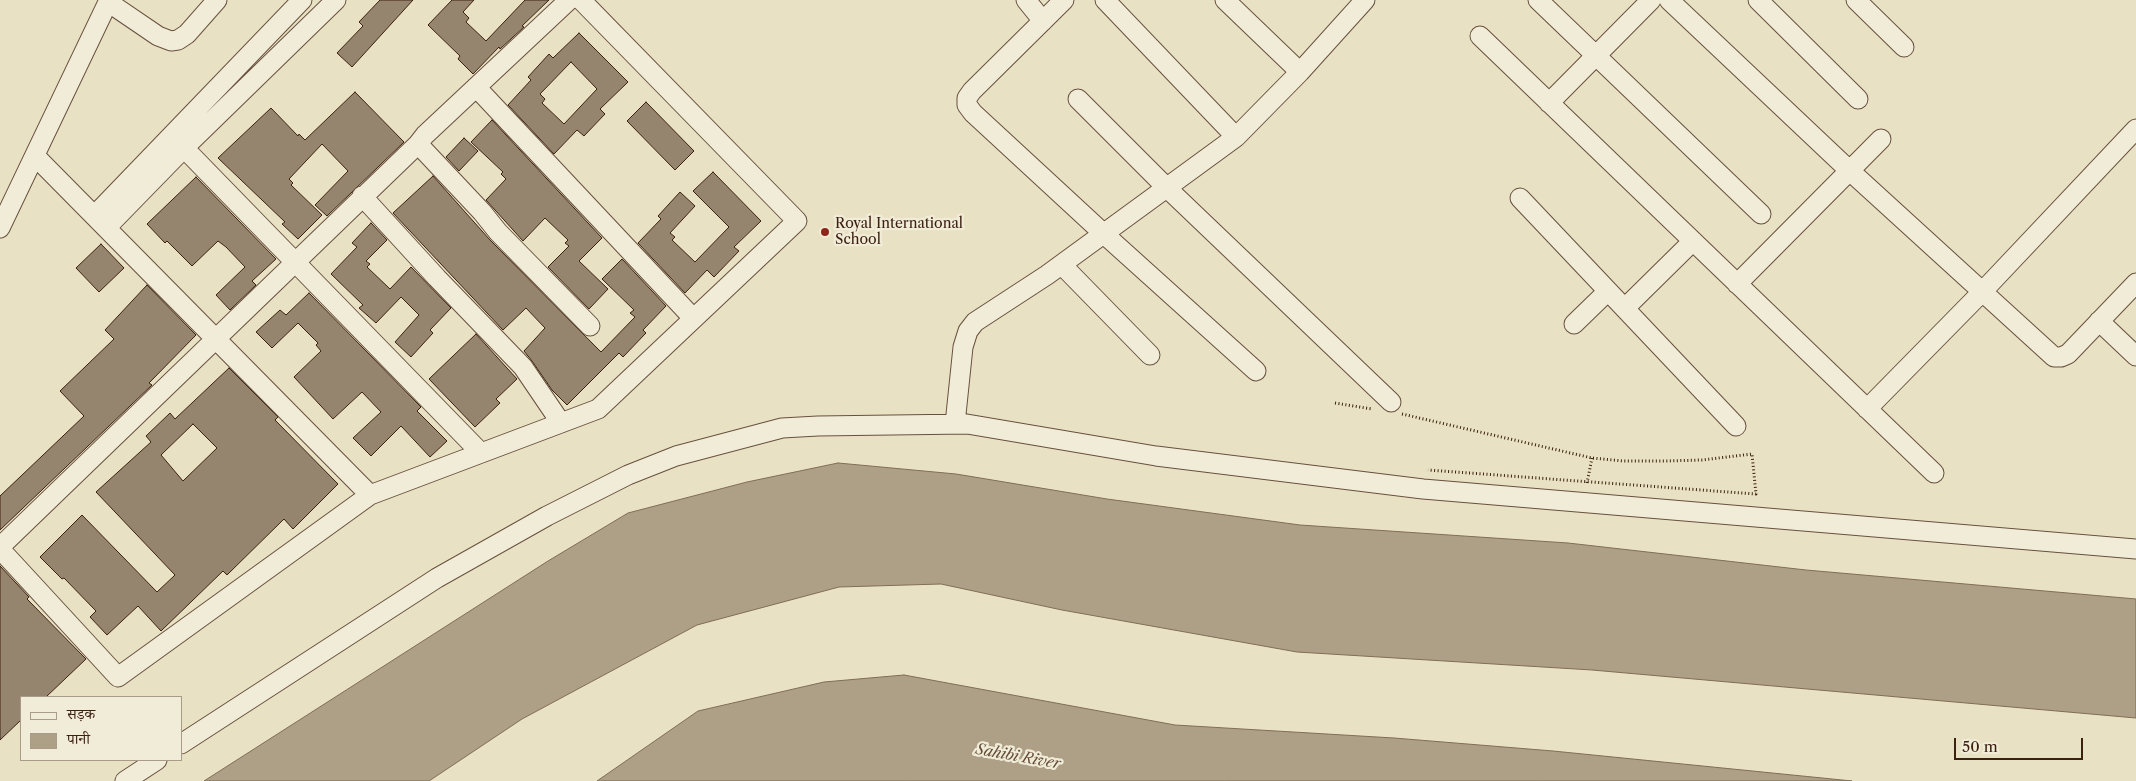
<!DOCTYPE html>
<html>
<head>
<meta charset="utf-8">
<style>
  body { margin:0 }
  #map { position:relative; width:2136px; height:781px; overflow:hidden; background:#e9e1c3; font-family:"Libre Caslon Text","Noto Serif Devanagari",serif }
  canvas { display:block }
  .legend { position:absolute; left:20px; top:696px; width:162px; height:65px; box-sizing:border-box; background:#f1ecd8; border:1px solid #a99b88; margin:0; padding:6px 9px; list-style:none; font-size:15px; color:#3c2111 }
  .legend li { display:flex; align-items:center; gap:10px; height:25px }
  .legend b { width:25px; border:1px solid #a99b88 }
  .scale { position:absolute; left:1954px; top:738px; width:129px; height:22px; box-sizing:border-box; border:2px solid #3c2111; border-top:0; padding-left:6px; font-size:15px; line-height:18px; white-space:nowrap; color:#3c2111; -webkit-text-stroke:4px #f1ecd8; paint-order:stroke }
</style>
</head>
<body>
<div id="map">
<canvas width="2136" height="781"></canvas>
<ul class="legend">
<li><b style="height:6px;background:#f1ecd8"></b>सड़क</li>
<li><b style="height:14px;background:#aea086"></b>पानी</li>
</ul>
<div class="scale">50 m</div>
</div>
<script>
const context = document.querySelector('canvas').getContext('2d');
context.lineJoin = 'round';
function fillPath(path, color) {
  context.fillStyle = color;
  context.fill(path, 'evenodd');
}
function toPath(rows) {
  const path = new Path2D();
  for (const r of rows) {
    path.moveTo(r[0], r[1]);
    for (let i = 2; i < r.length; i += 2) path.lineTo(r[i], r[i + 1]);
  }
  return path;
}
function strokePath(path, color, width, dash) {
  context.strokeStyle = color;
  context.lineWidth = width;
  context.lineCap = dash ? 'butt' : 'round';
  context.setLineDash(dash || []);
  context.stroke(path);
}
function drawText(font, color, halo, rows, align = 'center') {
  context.font = font + ' "Libre Caslon Text",serif';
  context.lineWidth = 4.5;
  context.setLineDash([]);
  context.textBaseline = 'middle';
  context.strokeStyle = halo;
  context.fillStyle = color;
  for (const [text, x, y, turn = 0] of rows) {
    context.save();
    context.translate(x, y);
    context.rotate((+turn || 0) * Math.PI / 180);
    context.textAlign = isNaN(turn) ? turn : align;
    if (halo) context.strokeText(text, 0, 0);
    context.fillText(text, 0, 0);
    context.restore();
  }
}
const water = toPath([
  [838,463,956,474,1107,499,1300,525,1568,543,1806,570,2136,599,2136,718,1592,670,1297,652,1062,610,941,584,839,587,697,625,522,719,429,781,204,781,548,561,628,513,747,482,838,463],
  [904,675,1175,725,1394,738,1553,751,1852,781,597,781,698,711,824,682,904,675]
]);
fillPath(water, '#aea086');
strokePath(water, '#806d57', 1);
const building = toPath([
  [380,0,413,0,352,67,337,53,363,26,359,22,380,0],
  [452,0,474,0,463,12,469,18,466,22,486,41,525,0,549,0,522,26,524,27,500,49,499,47,473,74,458,59,460,56,428,25,452,0],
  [579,33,628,82,600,109,605,114,584,136,577,130,554,154,508,105,531,80,528,77,549,54,553,58,579,33],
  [571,62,597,89,564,124,542,103,545,99,540,94,571,62],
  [355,92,404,142,327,216,315,205,348,171,322,144,289,179,293,183,291,185,322,215,298,239,282,224,285,222,218,158,271,108,298,136,299,134,305,140,355,92],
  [646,102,694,151,675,170,627,121,646,102],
  [492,120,602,238,579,261,608,289,589,309,548,267,569,246,565,243,568,240,545,218,523,241,486,200,506,179,501,174,503,172,471,142,492,120],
  [464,138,478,151,459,171,446,157,464,138],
  [713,172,761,221,734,247,739,251,714,277,707,270,685,293,638,243,661,219,658,216,680,192,695,206,670,233,675,237,672,240,695,262,729,227,693,191,713,172],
  [433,176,490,240,601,352,635,317,630,313,634,310,602,279,622,259,666,306,643,330,646,333,623,357,619,353,567,405,552,390,532,361,524,351,545,328,526,308,503,330,393,213,433,176],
  [196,177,276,259,252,281,256,285,230,310,216,295,245,267,226,247,218,241,192,266,167,241,165,243,147,224,196,177],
  [371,223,387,240,366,261,370,264,367,267,390,289,411,267,451,308,430,330,433,333,411,357,395,342,419,315,401,297,376,323,359,308,363,305,331,274,357,247,352,243,371,223],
  [101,244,124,268,99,292,76,268,101,244],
  [147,285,196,335,149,383,152,385,0,530,0,496,84,416,60,391,114,339,105,330,147,285],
  [309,293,421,407,417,411,447,441,430,457,401,426,371,456,353,438,381,412,362,392,333,419,294,377,321,351,316,345,318,343,298,323,272,348,256,332,280,310,286,315,309,293],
  [476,334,517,379,496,399,500,403,475,427,429,379,476,334],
  [229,368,278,417,275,420,338,484,293,529,284,519,227,575,223,571,161,631,138,606,107,635,90,617,96,611,64,578,62,579,40,557,82,515,157,592,175,575,96,492,151,442,146,436,170,413,175,419,229,368],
  [193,424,217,448,183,481,161,455,193,424],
  [0,566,29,597,27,599,86,659,46,697,21,697,21,720,0,740,0,566]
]);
fillPath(building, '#96856e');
strokePath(building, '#3c2111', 1);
const minor = toPath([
  [1026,0,1043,21],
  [1064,0,972,91,967,98,967,105,973,113,1104,234,1256,371],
  [1105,0,1236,137],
  [1225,0,1300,72],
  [1538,0,1761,214],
  [1669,0,1850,171,2054,357,2061,357,2068,354,2136,283],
  [1758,0,1858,99],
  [1856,0,1904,47],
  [108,2,158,36,171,41,178,40,187,34,217,0],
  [1480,36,1934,473],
  [476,87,693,318],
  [1078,99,1167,188,1391,402],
  [1549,103,1651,0],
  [418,144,482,212,498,232,590,326],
  [184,148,481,453],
  [35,156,370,495],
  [362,196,437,278,523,367,561,423],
  [1520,198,1736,426],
  [94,216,302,0],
  [0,228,109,0],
  [106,228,184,148,336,0],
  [1062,265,1150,355],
  [1737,284,1881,139],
  [1625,308,1693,241],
  [2099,321,2136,356],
  [1574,324,1608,291],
  [1867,409,1982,292,2136,129],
  [955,424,963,347,968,331,975,322,1047,275,1236,137,1300,72,1365,0],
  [0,547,418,144,425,135,569,0],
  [0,549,118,677,370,495,598,409,797,221,581,0],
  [181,744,437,578,547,516,628,475,676,456,782,428,818,426,967,424,1156,456,1423,489,2136,549],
  [125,781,157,760]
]);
strokePath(minor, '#67513e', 21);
strokePath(toPath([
  [1335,403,1372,409],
  [1402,414,1592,458,1623,461,1666,461,1702,460,1752,454,1756,494,1428,470],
  [1587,483,1592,458]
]), '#3c2111', 3, [1, 2.5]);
strokePath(minor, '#f1ecd8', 19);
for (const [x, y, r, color] of [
  [825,232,5,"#8f2418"]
]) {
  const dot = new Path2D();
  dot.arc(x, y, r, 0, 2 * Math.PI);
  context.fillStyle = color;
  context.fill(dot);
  strokePath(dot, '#f1ecd8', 2);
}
drawText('14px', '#3c2111', '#f1ecd8', [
  ["Royal International",835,224],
  ["School",835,240]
], 'left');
drawText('italic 15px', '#644d3a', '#f1ecd8', [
  ["Sahibi River",1018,757,10]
]);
</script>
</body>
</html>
